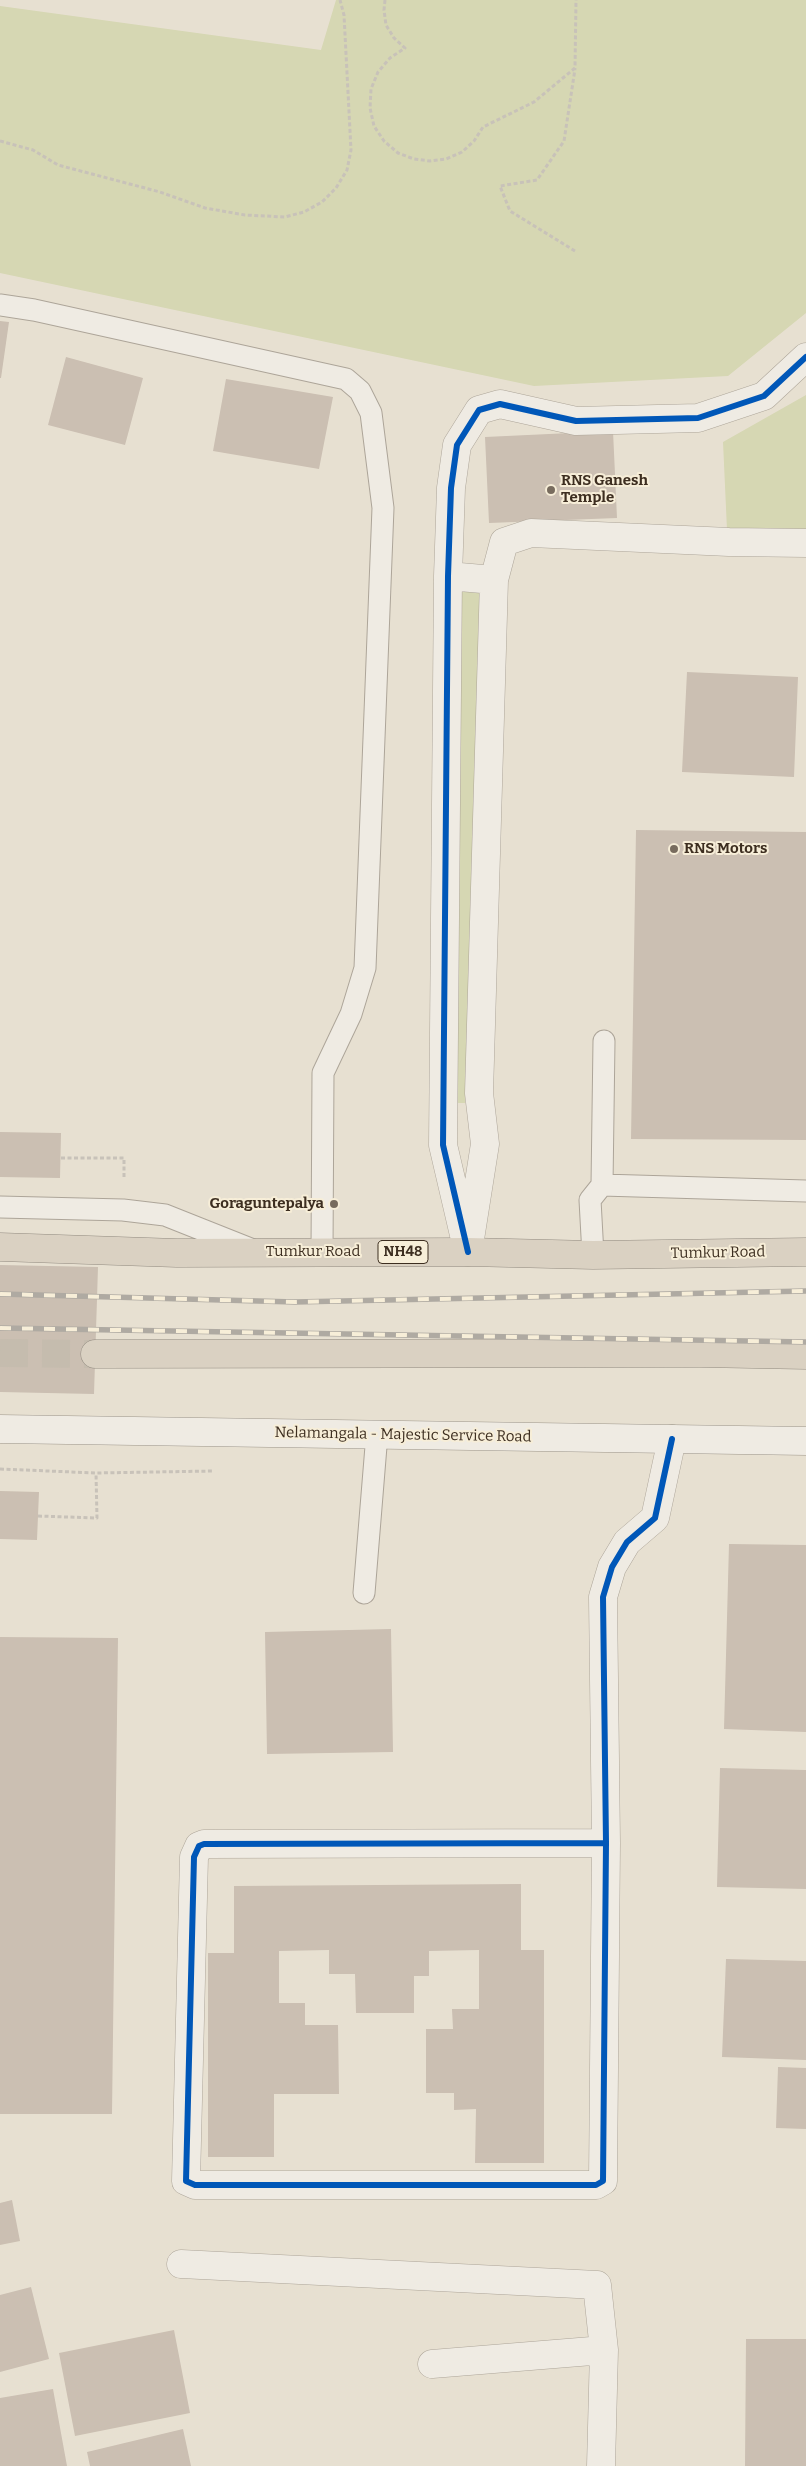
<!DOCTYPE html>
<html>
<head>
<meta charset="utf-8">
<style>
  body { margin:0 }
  canvas { display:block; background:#e7e0d1 }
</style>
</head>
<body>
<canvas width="806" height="2466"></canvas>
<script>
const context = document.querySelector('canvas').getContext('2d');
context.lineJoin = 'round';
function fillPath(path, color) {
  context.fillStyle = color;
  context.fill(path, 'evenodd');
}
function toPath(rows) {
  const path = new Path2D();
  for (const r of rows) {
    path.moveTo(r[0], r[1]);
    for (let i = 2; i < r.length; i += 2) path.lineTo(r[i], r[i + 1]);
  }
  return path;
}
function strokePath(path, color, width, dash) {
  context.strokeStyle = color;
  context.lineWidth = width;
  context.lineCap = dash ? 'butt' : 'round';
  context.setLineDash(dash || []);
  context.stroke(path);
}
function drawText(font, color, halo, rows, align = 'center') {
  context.font = font + ' Bitter,serif';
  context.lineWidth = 4;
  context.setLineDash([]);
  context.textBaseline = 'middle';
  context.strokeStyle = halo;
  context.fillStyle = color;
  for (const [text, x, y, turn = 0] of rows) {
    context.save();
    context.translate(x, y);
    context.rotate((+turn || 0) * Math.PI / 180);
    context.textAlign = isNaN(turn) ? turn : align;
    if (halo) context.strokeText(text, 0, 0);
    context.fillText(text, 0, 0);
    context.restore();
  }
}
fillPath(toPath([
  [336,0,806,0,806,313,728,376,534,386,0,273,0,6,321,50],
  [806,395,806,531,727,530,723,442],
  [462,587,480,588,465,1103,447,1103]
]), '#d6d7b3');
fillPath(toPath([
  [0,321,9,322,1,378,0,378],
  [66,357,143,378,125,445,48,425],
  [226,379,333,397,319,469,213,451],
  [613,431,617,518,489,523,485,437],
  [687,672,798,677,794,777,682,772],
  [636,830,806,832,806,1140,631,1139],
  [0,1132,61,1133,60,1178,0,1177],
  [0,1265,98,1267,94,1394,0,1392],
  [0,1491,39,1492,37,1540,0,1539],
  [729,1544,806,1545,806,1732,724,1729],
  [391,1629,393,1752,267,1754,265,1632],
  [0,1637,118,1638,112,2114,0,2114],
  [720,1768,806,1770,806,1889,717,1887],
  [521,1884,521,1950,544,1950,544,2163,475,2163,476,2109,454,2110,454,2093,426,2093,426,2029,453,2029,452,2009,479,2009,479,1950,429,1951,429,1976,414,1976,414,2013,356,2013,355,1974,329,1974,329,1950,279,1951,279,2003,305,2003,305,2025,338,2025,339,2094,274,2094,274,2157,208,2157,208,1953,234,1953,234,1886],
  [726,1959,806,1961,806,2060,722,2057],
  [778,2067,806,2068,806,2129,776,2128],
  [12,2200,20,2241,0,2245,0,2203],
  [31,2287,49,2359,0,2372,0,2295],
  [174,2330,190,2413,75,2436,59,2353],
  [746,2339,806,2339,806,2466,745,2466],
  [53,2389,67,2466,0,2466,0,2398],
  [183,2429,191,2466,90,2466,87,2452]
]), '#cbbfb2');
strokePath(toPath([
  [0,1353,95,1354]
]), '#c5bcae', 28, [28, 14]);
const lane = toPath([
  [0,305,34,310,346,379,360,391,371,413,383,508,365,968,351,1014,323,1073,322,1252],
  [602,1185,604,1041],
  [0,1207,123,1210,165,1215,253,1250],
  [593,1255,590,1200,602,1185,806,1191],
  [364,1593,377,1434]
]);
const street = toPath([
  [448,576,494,580],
  [470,1239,485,1144,479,1093,494,580,504,542,531,533,729,542,806,543],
  [468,1252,443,1145,448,576,451,488,457,445,479,410,500,404,576,421,698,418,764,396,806,357],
  [606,1843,204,1844,199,1846,194,1857,186,2181,195,2185,596,2185,603,2181,606,1843,603,1597,612,1567,627,1542,655,1518,672,1439],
  [181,2264,597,2285,604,2350,601,2466],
  [432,2364,604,2350]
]);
const secondary = toPath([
  [0,1429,806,1441]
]);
const highway = toPath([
  [0,1247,177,1253,468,1252,593,1255,806,1252],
  [95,1354,699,1353,806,1355]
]);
strokePath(lane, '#ada599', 23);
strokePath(street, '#ada599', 29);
strokePath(secondary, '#9c958a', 29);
strokePath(highway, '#928b80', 29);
strokePath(toPath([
  [385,0,384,10,386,25,394,38,405,48,390,58,378,72,371,89,370,108,374,126,384,141,398,153,414,159,430,161,446,159,462,152,474,141,483,127,534,102,575,68,576,0],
  [0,141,33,150,58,165,160,192,205,208,245,215,285,217,304,212,322,202,336,188,347,170,351,150,344,15,340,0],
  [575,251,510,211,500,186,537,180,564,141,575,69],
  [61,1158,124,1158,124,1177],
  [0,1469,96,1473,213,1471],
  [38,1516,97,1518,96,1473]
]), '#c8c2b9', 3, [4, 2.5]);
strokePath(lane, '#efebe3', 21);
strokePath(street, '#efebe3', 28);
strokePath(secondary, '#efebe3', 28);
strokePath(highway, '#dad1c2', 28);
const rail = toPath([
  [0,1294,295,1302,806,1291],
  [0,1328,806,1342]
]);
strokePath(rail, '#afaaa2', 5.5);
strokePath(rail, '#f7eed8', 4, [11]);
strokePath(toPath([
  [468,1252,443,1145,448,576,451,488,457,445,479,410,500,404,576,421,698,418,764,396,806,357],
  [606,1843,204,1844,199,1846,194,1857,186,2181,195,2185,596,2185,603,2181,606,1843,603,1597,612,1567,627,1542,655,1518,672,1439]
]), '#0057b8', 6);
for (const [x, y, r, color] of [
  [551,490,5,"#786c5e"],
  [674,849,5,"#786c5e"],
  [334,1204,5,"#786c5e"]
]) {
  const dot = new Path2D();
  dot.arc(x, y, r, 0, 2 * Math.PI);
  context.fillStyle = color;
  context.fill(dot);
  strokePath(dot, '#f7eed8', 2);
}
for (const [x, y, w] of [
  [403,1252,50]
]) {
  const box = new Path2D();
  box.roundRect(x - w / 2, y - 11.5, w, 23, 4);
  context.fillStyle = '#f7eed8';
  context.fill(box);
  strokePath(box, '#3d2e20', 1);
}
drawText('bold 14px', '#3d2e20', null, [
  ["NH48",403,1252]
]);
drawText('bold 15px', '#3d2e20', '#f7eed8', [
  ["RNS Ganesh",561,481],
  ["Temple",561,498],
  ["RNS Motors",684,849],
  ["Goraguntepalya",324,1204,"right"]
], 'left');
drawText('15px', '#3d2e20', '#f7eed8', [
  ["Tumkur Road",313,1252],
  ["Tumkur Road",718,1253,-1],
  ["Nelamangala - Majestic Service Road",403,1435,1]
]);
</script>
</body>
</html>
